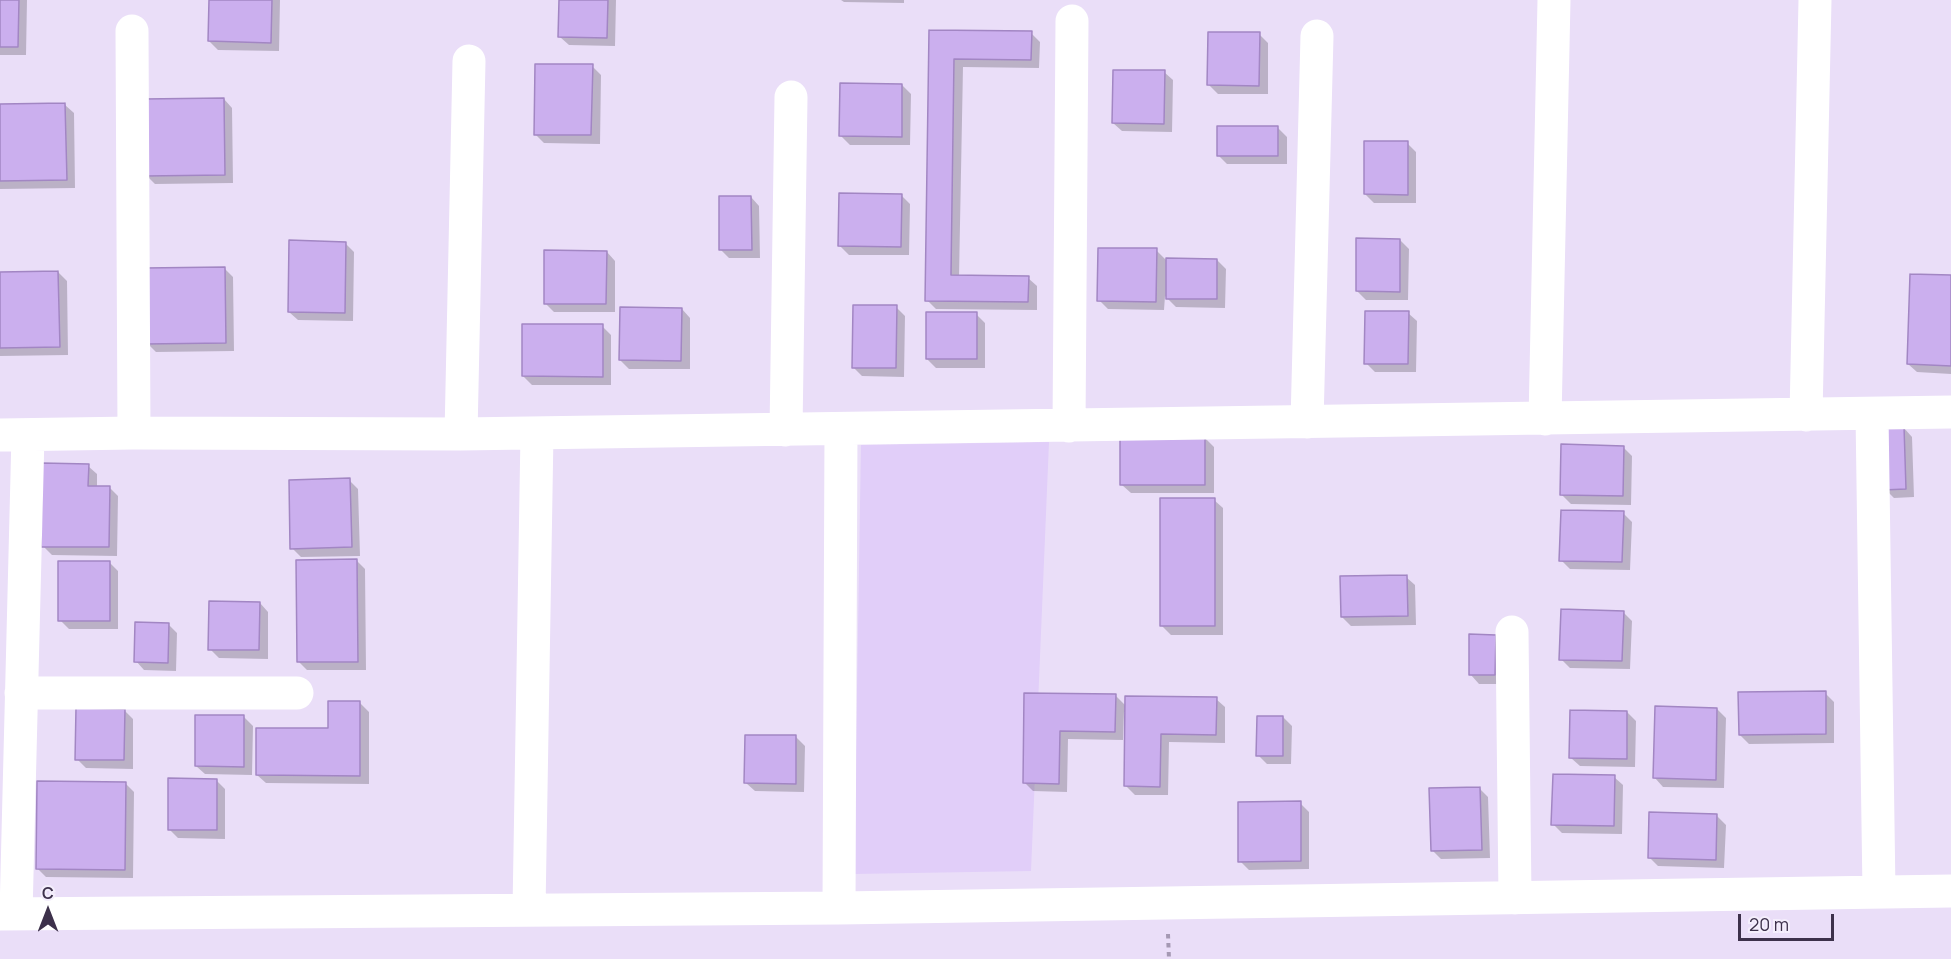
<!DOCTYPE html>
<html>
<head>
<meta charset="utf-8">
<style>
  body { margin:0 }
  #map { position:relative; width:1951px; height:959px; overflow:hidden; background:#eadef8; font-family:Manrope,sans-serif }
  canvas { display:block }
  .north { position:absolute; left:18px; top:881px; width:60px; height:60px; -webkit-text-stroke:4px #f4eefc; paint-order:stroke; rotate:0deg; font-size:16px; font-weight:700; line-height:24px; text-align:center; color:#3d314b }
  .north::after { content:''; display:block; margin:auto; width:21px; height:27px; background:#3d314b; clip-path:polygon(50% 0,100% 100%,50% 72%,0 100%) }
  .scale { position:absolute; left:1738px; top:914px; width:96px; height:27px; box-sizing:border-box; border:3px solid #3d314b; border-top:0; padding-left:8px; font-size:18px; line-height:21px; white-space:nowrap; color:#3d314b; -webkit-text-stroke:4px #f4eefc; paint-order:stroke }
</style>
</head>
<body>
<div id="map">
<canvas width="1951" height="959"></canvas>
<div class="north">С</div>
<div class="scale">20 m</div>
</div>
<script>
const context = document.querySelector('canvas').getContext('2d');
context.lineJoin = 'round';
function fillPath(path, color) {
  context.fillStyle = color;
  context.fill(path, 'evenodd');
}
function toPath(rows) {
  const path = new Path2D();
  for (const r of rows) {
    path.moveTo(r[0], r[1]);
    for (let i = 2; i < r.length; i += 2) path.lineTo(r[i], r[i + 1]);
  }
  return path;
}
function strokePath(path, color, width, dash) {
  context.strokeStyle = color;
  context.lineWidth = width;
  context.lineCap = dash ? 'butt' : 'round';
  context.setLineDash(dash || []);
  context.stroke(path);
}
fillPath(toPath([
  [1049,442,1031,871,854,874,861,445]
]), '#e1cef9');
fillPath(toPath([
  [0,0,27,0,26,55,0,55],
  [210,0,280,0,279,51,218,50,209,41],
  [560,0,616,0,615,46,569,45,560,37],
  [841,0,904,0,904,3,844,2],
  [931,31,1031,33,1040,42,1039,68,963,67,959,277,1028,278,1037,286,1037,310,936,309,927,300],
  [1259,34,1268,43,1268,94,1218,94,1209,85],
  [592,66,601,75,600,144,544,143,535,134],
  [1164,72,1173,80,1172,132,1122,131,1113,123],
  [902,85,911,94,910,145,850,145,841,136],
  [224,99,232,108,233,183,155,184,146,175],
  [0,105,65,105,74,113,75,188,0,189],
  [1278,128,1287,137,1287,164,1227,164,1218,155],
  [1407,143,1416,152,1416,203,1374,203,1365,194],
  [901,195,910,204,909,255,849,255,840,246],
  [751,197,759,206,760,258,729,258,720,249],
  [1400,240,1409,249,1408,300,1366,300,1357,291],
  [345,243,354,252,353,321,298,320,289,312],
  [1156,250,1166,260,1217,260,1226,269,1225,308,1176,307,1165,296,1164,310,1108,309,1099,300],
  [607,252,615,261,615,312,554,312,545,303],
  [224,268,233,277,234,351,156,352,147,343],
  [58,272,67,281,68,355,0,356,0,273],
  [1951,277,1951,374,1917,372,1908,364],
  [896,307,905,316,904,377,862,376,853,367],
  [682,309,690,318,690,369,629,369,620,360],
  [1408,313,1417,321,1416,372,1375,372,1366,363],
  [976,314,985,323,985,368,936,368,927,359],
  [602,326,611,335,611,385,532,385,523,376],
  [1904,428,1912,437,1914,497,1894,498,1885,489],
  [1205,438,1214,447,1214,493,1131,493,1122,485],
  [1623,447,1632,456,1631,505,1571,504,1562,495],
  [88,466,97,474,97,487,109,487,118,496,117,556,52,555,43,546],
  [349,480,358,489,360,556,301,557,292,548],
  [1214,500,1223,508,1223,635,1171,635,1162,626],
  [1623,513,1632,522,1630,570,1570,569,1561,560],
  [357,561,365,569,366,670,307,670,298,661],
  [109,562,118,571,118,629,69,629,60,620],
  [1406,577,1415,585,1416,625,1351,626,1342,617],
  [260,603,268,612,268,659,219,658,210,649],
  [1623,612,1632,621,1630,669,1570,668,1561,659],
  [168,624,177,633,176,671,144,670,136,661],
  [1495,636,1504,684,1479,684,1471,675],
  [1825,693,1834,702,1834,743,1749,744,1740,735],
  [1026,694,1115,695,1127,707,1216,699,1225,707,1225,743,1169,742,1168,795,1135,795,1126,786,1127,712,1124,712,1123,740,1068,739,1067,792,1033,791,1025,783],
  [360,703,369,712,369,784,266,783,257,775,330,730],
  [1717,709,1726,718,1724,788,1663,787,1655,778],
  [124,710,133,719,133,769,86,768,77,759],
  [1627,712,1636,721,1635,767,1580,766,1571,758],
  [244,717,253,726,252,775,205,774,196,766],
  [1283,717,1292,726,1291,764,1267,764,1258,755],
  [796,737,805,746,804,792,755,791,746,783],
  [1614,777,1623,785,1622,834,1562,833,1553,824],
  [216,780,225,789,225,839,178,838,169,829],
  [126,784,134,792,133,878,46,877,37,868],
  [1479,788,1488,797,1490,858,1441,859,1432,850],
  [1300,803,1309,812,1309,869,1249,870,1240,861],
  [1717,816,1726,825,1724,868,1658,866,1649,857]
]), '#0003');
const building = toPath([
  [0,0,19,0,18,47,0,47,0,0],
  [209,0,272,0,271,43,208,41,209,0],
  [559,0,608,0,607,38,558,37,559,0],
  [929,30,1032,31,1031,60,954,59,951,275,1029,276,1028,302,925,301,929,30],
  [1208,32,1260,32,1259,86,1207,85,1208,32],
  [535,64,593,64,591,135,534,135,535,64],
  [1113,70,1165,70,1164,124,1112,123,1113,70],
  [840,83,902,84,902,137,839,136,840,83],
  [224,98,225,175,145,176,143,99,224,98],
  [65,103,67,180,0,181,0,104,65,103],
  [1217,126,1278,126,1278,156,1217,156,1217,126],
  [1364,141,1408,141,1408,195,1364,194,1364,141],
  [839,193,902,194,901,247,838,246,839,193],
  [719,196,751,196,752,250,719,250,719,196],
  [1356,238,1400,239,1400,292,1356,291,1356,238],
  [289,240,346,242,345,313,288,312,289,240],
  [1098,248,1157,248,1156,302,1097,301,1098,248],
  [544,250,607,251,606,304,544,304,544,250],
  [1166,258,1217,259,1217,299,1166,299,1166,258],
  [225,267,226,343,145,344,144,268,225,267],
  [58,271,60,347,0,348,0,272,58,271],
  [1910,274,1951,275,1951,366,1907,364,1910,274],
  [853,305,897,305,896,368,852,368,853,305],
  [620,307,682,308,681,361,619,360,620,307],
  [1365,311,1409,311,1408,364,1364,364,1365,311],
  [926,312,977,312,977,359,926,359,926,312],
  [522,324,603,324,603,377,522,376,522,324],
  [1904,426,1906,489,1883,490,1881,427,1904,426],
  [1120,436,1205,436,1205,485,1120,485,1120,436],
  [1561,444,1624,446,1623,496,1560,495,1561,444],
  [42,463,89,464,88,486,110,486,109,547,41,547,42,463],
  [350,478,352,547,290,549,289,480,350,478],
  [1160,498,1215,498,1215,626,1160,626,1160,498],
  [1561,510,1624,511,1622,562,1559,561,1561,510],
  [357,559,358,662,297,662,296,560,357,559],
  [58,561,110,561,110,621,58,621,58,561],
  [1407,575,1408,616,1341,617,1340,576,1407,575],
  [209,601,260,602,259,650,208,650,209,601],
  [1561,609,1624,611,1622,661,1559,660,1561,609],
  [135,622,169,623,168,663,134,662,135,622],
  [1469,634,1496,635,1495,675,1469,675,1469,634],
  [1826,691,1826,734,1739,735,1738,692,1826,691],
  [1024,693,1116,694,1115,732,1060,731,1059,784,1023,783,1024,693],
  [1125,696,1217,697,1216,735,1161,734,1160,787,1124,786,1125,696],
  [328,701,360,701,360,776,256,775,256,728,328,728,328,701],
  [1655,706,1717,708,1716,780,1653,778,1655,706],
  [76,708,125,709,124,760,75,760,76,708],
  [1570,710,1627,711,1627,759,1569,758,1570,710],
  [195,715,244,715,244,767,195,766,195,715],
  [1257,716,1283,716,1283,756,1256,756,1257,716],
  [745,735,796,735,796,784,744,783,745,735],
  [1553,774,1615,775,1614,826,1551,825,1553,774],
  [168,778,217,779,217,830,168,830,168,778],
  [37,781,126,782,125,870,36,869,37,781],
  [1480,787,1482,850,1431,851,1429,788,1480,787],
  [1301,801,1301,861,1238,862,1238,802,1301,801],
  [1649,812,1717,814,1716,860,1648,858,1649,812]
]);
fillPath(building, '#cbafee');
strokePath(building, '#a286c3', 1.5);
strokePath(toPath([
  [1168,934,1169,959]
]), '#a599b3', 4, [4.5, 4.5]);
strokePath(toPath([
  [132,31,134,433],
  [1872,414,1879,892],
  [1806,415,1815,0],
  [1545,419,1554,0],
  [1307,422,1317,36],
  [1069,426,1072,21],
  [786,430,791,97],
  [461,434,469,61],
  [0,435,134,433,461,434,1951,412],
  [1512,632,1515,898],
  [21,693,297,693],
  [839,908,841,429],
  [529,910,537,433],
  [0,914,839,908,1951,891],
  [16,914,28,435]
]), '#fff', 33);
</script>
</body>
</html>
